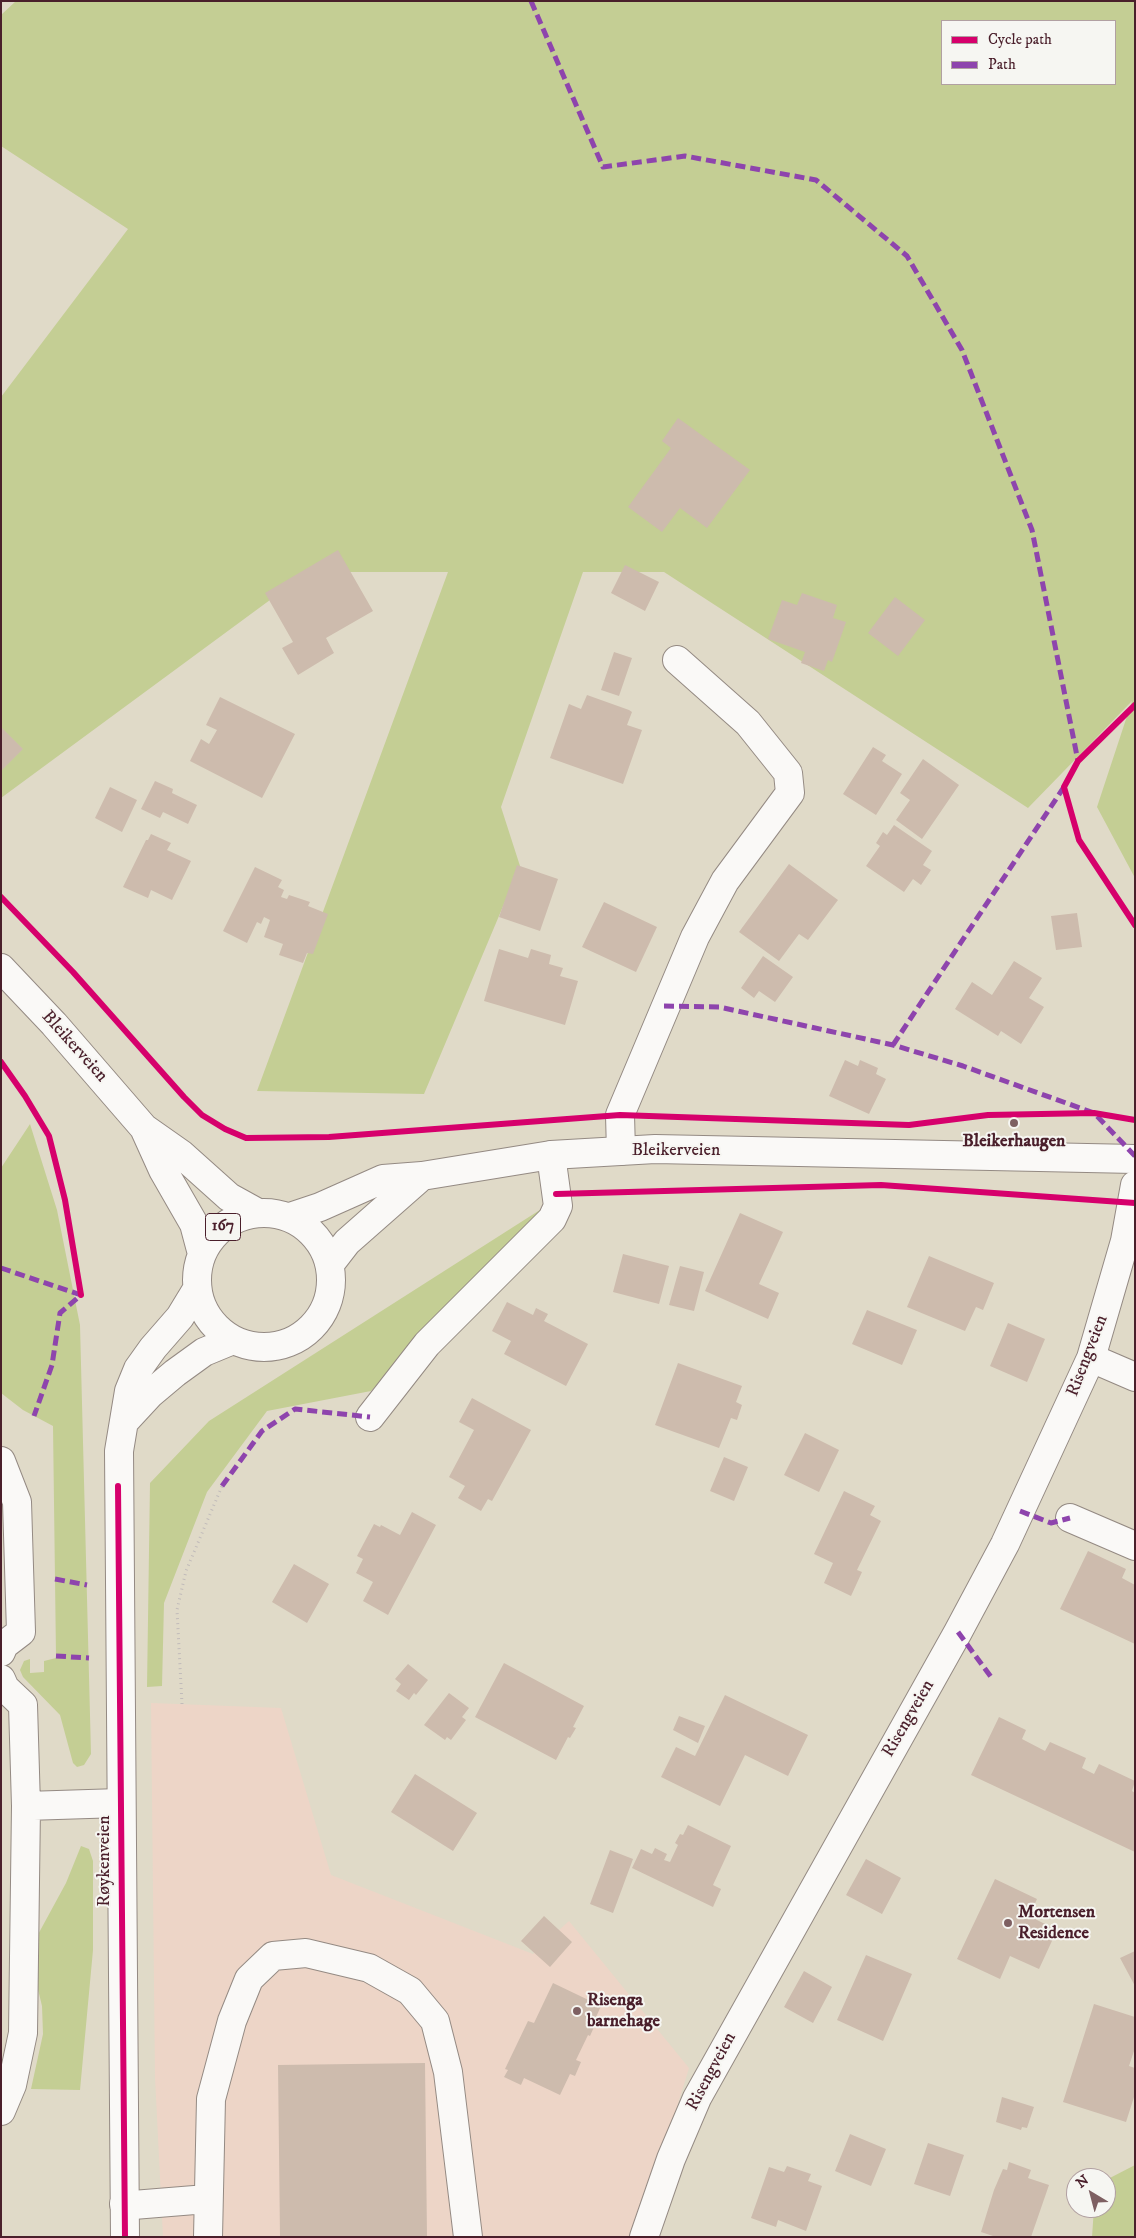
<!DOCTYPE html>
<html>
<head>
<meta charset="utf-8">
<style>
  body { margin:0 }
  #map { position:relative; width:1136px; height:2238px; overflow:hidden; background:#e0dac8; font-family:"IM FELL DW Pica",serif }
  canvas { display:block }
  .frame { position:absolute; inset:0; border:2px solid #4a1f2b; pointer-events:none }
  .legend { position:absolute; left:941px; top:20px; width:175px; height:65px; box-sizing:border-box; background:#f6f6f2; border:1px solid #b1a0a2; margin:0; padding:6px 9px; list-style:none; font-size:15px; color:#4a1f2b }
  .legend li { display:flex; align-items:center; gap:10px; height:25px }
  .legend b { width:25px; border:1px solid #b1a0a2 }
  .north { position:absolute; left:1066px; top:2168px; width:50px; height:50px; box-sizing:border-box; background:#f6f6f2; border:1px solid #b1a0a2; border-radius:50%; rotate:323deg; font-size:14px; font-weight:700; line-height:20px; text-align:center; color:#4a1f2b }
  .north::after { content:''; display:block; margin:auto; width:18px; height:22px; background:#7e6062; clip-path:polygon(50% 0,100% 100%,50% 72%,0 100%) }
</style>
</head>
<body>
<div id="map">
<canvas width="1136" height="2238"></canvas>
<div class="frame"></div>
<ul class="legend">
<li><b style="height:6px;background:#d6006c"></b>Cycle path</li>
<li><b style="height:6px;background:#8e44ad"></b>Path</li>
</ul>
<div class="north">N</div>
</div>
<script>
const context = document.querySelector('canvas').getContext('2d');
context.lineJoin = 'round';
function fillPath(path, color) {
  context.fillStyle = color;
  context.fill(path, 'evenodd');
}
function toPath(rows) {
  const path = new Path2D();
  for (const r of rows) {
    if (r.length === 3) {
      path.moveTo(r[0] + r[2], r[1]);
      path.arc(r[0], r[1], r[2], 0, 2 * Math.PI);
      continue;
    }
    path.moveTo(r[0], r[1]);
    for (let i = 2; i < r.length; i += 2) path.lineTo(r[i], r[i + 1]);
  }
  return path;
}
function strokePath(path, color, width, dash) {
  context.strokeStyle = color;
  context.lineWidth = width;
  context.lineCap = dash ? 'butt' : 'round';
  context.setLineDash(dash || []);
  context.stroke(path);
}
function drawText(font, color, halo, rows, align = 'center') {
  context.font = font + ' "IM FELL DW Pica",serif';
  context.lineWidth = 4;
  context.setLineDash([]);
  context.textBaseline = 'middle';
  context.strokeStyle = halo;
  context.fillStyle = color;
  for (const [text, x, y, turn = 0] of rows) {
    context.save();
    context.translate(x, y);
    context.rotate((+turn || 0) * Math.PI / 180);
    context.textAlign = isNaN(turn) ? turn : align;
    if (halo) context.strokeText(text, 0, 0);
    context.fillText(text, 0, 0);
    context.restore();
  }
}
fillPath(toPath([
  [151,1703,281,1708,331,1875,533,1954,569,1921,689,2068,637,2237,163,2237,155,2077]
]), '#edd5c7');
fillPath(toPath([
  [16,1,1135,1,1135,878,1097,807,1132,701,1028,808,664,572,583,572,501,807,520,866,424,1094,257,1091,448,572,308,572,1,798,1,397,128,229,1,146,1,15],
  [942,21,1115,21,1115,84,942,84],
  [30,1124,57,1210,80,1325,91,1754,84,1765,77,1767,73,1763,60,1715,23,1677,20,1670,24,1661,30,1659,30,1673,44,1672,44,1661,56,1658,56,1656,53,1426,23,1410,1,1393,1,1168],
  [543,1208,371,1391,267,1411,207,1492,164,1603,162,1686,147,1687,150,1483,209,1421],
  [81,1846,89,1849,93,1861,93,1950,80,2090,31,2089,43,2034,42,2006,35,1977,35,1940,66,1883],
  [1135,2165,1135,2237,1092,2237,1094,2208,1106,2208,1106,2180]
]), '#c4ce94');
fillPath(toPath([
  [678,418,750,470,707,528,680,508,662,532,628,507,671,448,662,441],
  [338,550,373,611,326,638,334,653,298,675,282,648,293,642,265,593],
  [625,565,659,582,645,611,611,593],
  [802,593,837,605,833,618,846,622,832,662,828,660,824,671,801,663,805,652,768,639,782,600,797,605],
  [895,597,925,620,898,656,868,633],
  [614,652,632,658,619,696,601,690],
  [587,695,629,710,632,712,627,725,642,730,623,784,550,758,569,704,581,709],
  [220,697,295,734,262,798,190,761,201,739,209,744,217,730,206,725],
  [1,727,23,749,1,771],
  [873,747,886,755,882,761,902,774,876,815,843,794],
  [923,759,959,785,922,839,896,820,910,800,900,793],
  [155,781,173,789,172,793,197,805,188,824,163,812,160,818,141,809],
  [110,787,137,800,122,832,95,818],
  [894,825,932,851,923,865,931,870,921,885,913,879,904,892,866,866,880,846,876,843,883,832,887,835],
  [151,834,171,843,167,850,191,861,172,900,151,890,148,898,123,887,146,840,148,840],
  [789,864,838,900,808,940,799,934,779,961,739,932],
  [517,865,558,879,540,931,499,917],
  [255,867,282,880,278,887,284,890,281,897,287,899,289,895,310,902,308,906,328,914,313,954,307,953,303,963,279,955,283,944,264,937,270,920,264,917,261,924,257,922,247,943,223,931],
  [604,902,657,927,636,972,582,947],
  [1077,913,1082,947,1056,950,1051,916],
  [499,949,528,958,531,949,551,955,549,964,563,968,560,976,578,981,565,1025,484,1001],
  [763,956,793,977,775,1002,759,991,754,998,741,988],
  [1014,961,1042,978,1029,998,1044,1007,1021,1044,1001,1031,998,1036,955,1009,972,982,992,995],
  [845,1060,858,1066,860,1060,878,1068,876,1074,886,1079,869,1114,829,1096],
  [740,1213,783,1232,759,1284,779,1293,768,1319,705,1291],
  [623,1254,669,1266,659,1304,613,1292],
  [929,1256,994,1283,983,1310,976,1307,965,1331,907,1307],
  [680,1266,704,1272,694,1311,669,1305],
  [507,1302,533,1315,536,1308,548,1314,544,1321,588,1344,566,1386,504,1354,511,1341,492,1331],
  [867,1310,917,1330,902,1365,852,1344],
  [1008,1323,1045,1339,1027,1382,990,1366],
  [678,1363,742,1386,736,1402,742,1405,737,1420,731,1418,719,1448,655,1425],
  [472,1398,531,1430,492,1501,488,1499,481,1511,458,1498,465,1486,449,1477,474,1430,459,1422],
  [805,1433,839,1450,819,1492,784,1475],
  [724,1457,748,1467,734,1501,710,1491],
  [844,1491,875,1506,870,1515,881,1521,857,1570,862,1572,851,1596,824,1583,833,1563,814,1554],
  [412,1512,436,1525,388,1615,363,1601,373,1582,356,1573,363,1559,357,1556,374,1524,380,1527,381,1525,400,1535],
  [1088,1551,1126,1569,1122,1578,1135,1585,1135,1644,1060,1609],
  [294,1564,329,1584,307,1623,272,1602],
  [504,1663,584,1706,573,1727,576,1728,570,1738,568,1737,556,1760,475,1717],
  [408,1664,428,1680,416,1695,414,1693,409,1700,396,1691,401,1684,395,1679],
  [449,1693,469,1708,462,1717,466,1720,451,1740,447,1737,445,1740,424,1725],
  [725,1695,808,1735,788,1776,745,1755,720,1806,661,1777,676,1747,695,1756],
  [679,1716,705,1726,698,1743,673,1730],
  [999,1717,1026,1730,1022,1739,1045,1751,1050,1742,1086,1758,1082,1768,1094,1774,1099,1764,1135,1781,1132,1791,1135,1793,1135,1852,971,1775],
  [415,1774,477,1813,453,1851,391,1812],
  [688,1825,731,1846,713,1885,721,1889,713,1907,632,1868,641,1849,652,1854,655,1848,667,1854,664,1860,670,1862,678,1845,675,1843,680,1834,683,1835],
  [610,1850,633,1859,613,1913,590,1904],
  [866,1859,901,1878,882,1914,846,1895],
  [995,1879,1037,1899,1029,1916,1057,1930,1039,1969,1010,1956,1000,1979,957,1959],
  [544,1916,572,1942,550,1967,521,1941],
  [1135,1951,1135,1986,1120,1958],
  [866,1955,912,1974,883,2041,837,2020],
  [804,1971,832,1987,813,2023,784,2007],
  [553,1983,601,2006,592,2026,594,2027,590,2036,588,2035,576,2060,581,2062,575,2076,570,2074,560,2095,524,2078,521,2085,504,2077,508,2070,505,2069,528,2021,534,2023],
  [1094,2004,1135,2017,1135,2048,1129,2066,1135,2068,1135,2094,1126,2122,1063,2102],
  [425,2063,427,2237,280,2237,278,2065],
  [1002,2097,1034,2107,1027,2128,1022,2127,1021,2130,996,2122],
  [850,2134,886,2149,871,2186,835,2171],
  [928,2143,964,2155,950,2196,914,2184],
  [1009,2162,1031,2170,1028,2178,1049,2185,1031,2237,996,2237,981,2232,994,2190,1003,2169,1007,2170],
  [787,2166,811,2174,808,2181,822,2186,806,2231,778,2220,776,2227,751,2218,769,2167,784,2172]
]), '#cdbbad');
const minor = toPath([
  [621,1151,620,1115,695,937,725,881,790,793,788,773,748,723,677,660],
  [1091,1358,1135,1377],
  [370,1417,427,1344,552,1219,558,1206,551,1155],
  [1,1461,17,1502,21,1632,4,1645,1,1652],
  [1070,1518,1135,1546],
  [1,1679,5,1688,23,1705,26,1806,23,2033,12,2085,1,2111],
  [26,1806,120,1803],
  [124,2204,133,2205,207,2199],
  [208,2237,211,2099,232,2021,249,1979,273,1956,306,1953,369,1968,410,1991,435,2021,448,2072,468,2237],
  [644,2237,671,2159,697,2098,958,1632,1005,1544,1091,1358,1125,1241,1135,1185]
]);
const major = toPath([
  [1,968,54,1024,144,1128,181,1154,229,1197,258,1213],
  [144,1128,163,1170,194,1224,202,1254],
  [264,1280,67],
  [290,1217,320,1207,383,1179,422,1176,551,1155,655,1149,1135,1159],
  [330,1264,347,1242,422,1176],
  [125,1421,150,1394,175,1373,204,1352,233,1340],
  [125,2237,119,1451,129,1391,138,1369,153,1348,180,1317,197,1289]
]);
strokePath(minor, '#948a83', 30);
strokePath(major, '#948a83', 30);
strokePath(toPath([
  [182,1704,177,1610,186,1571,222,1486]
]), '#c1bbba', 3, [1, 4]);
strokePath(minor, '#faf9f7', 28);
strokePath(major, '#faf9f7', 28);
strokePath(toPath([
  [531,1,603,167,685,156,816,180,907,256,962,350,1032,530,1078,761],
  [664,1006,719,1007,893,1045,963,1066,1094,1113,1135,1156],
  [893,1045,1064,787],
  [1,1268,81,1295,60,1313,52,1365,34,1416],
  [222,1486,262,1431,295,1409,370,1417],
  [1020,1511,1051,1523,1070,1518],
  [55,1579,87,1585],
  [958,1632,991,1677],
  [56,1656,89,1658]
]), '#8e44ad', 5, [10, 5]);
strokePath(toPath([
  [1135,705,1078,761,1064,787,1079,840,1135,925],
  [1,897,73,972,184,1097,202,1115,225,1129,246,1138,329,1137,620,1115,909,1125,988,1115,1094,1113,1135,1120],
  [1,1062,25,1096,49,1136,65,1200,81,1295],
  [556,1194,881,1185,1135,1203],
  [118,1486,125,2237]
]), '#d6006c', 6);
for (const [x, y, r, color] of [
  [1014,1123,5,"#7e6062"],
  [1008,1923,5,"#7e6062"],
  [577,2011,5,"#7e6062"]
]) {
  const dot = new Path2D();
  dot.arc(x, y, r, 0, 2 * Math.PI);
  context.fillStyle = color;
  context.fill(dot);
  strokePath(dot, '#f6f6f2', 2);
}
for (const [x, y, w] of [
  [223,1227,35]
]) {
  const box = new Path2D();
  box.roundRect(x - w / 2, y - 13.5, w, 27, 4);
  context.fillStyle = '#f6f6f2';
  context.fill(box);
  strokePath(box, '#4a1f2b', 1);
}
drawText('bold 16px', '#4a1f2b', null, [
  ["167",223,1227]
]);
drawText('18px', '#4a1f2b', '#f6f6f2', [
  ["Bleikerveien",74,1047,48],
  ["Bleikerveien",676,1151],
  ["Risengveien",1088,1356,-69],
  ["Risengveien",909,1719,-60],
  ["Røykenveien",105,1861,-90],
  ["Risengveien",712,2072,-62]
]);
drawText('bold 18px', '#4a1f2b', '#f6f6f2', [
  ["Bleikerhaugen",1014,1142,"center"],
  ["Mortensen",1018,1913],
  ["Residence",1018,1934],
  ["Risenga",587,2001],
  ["barnehage",587,2022]
], 'left');
</script>
</body>
</html>
